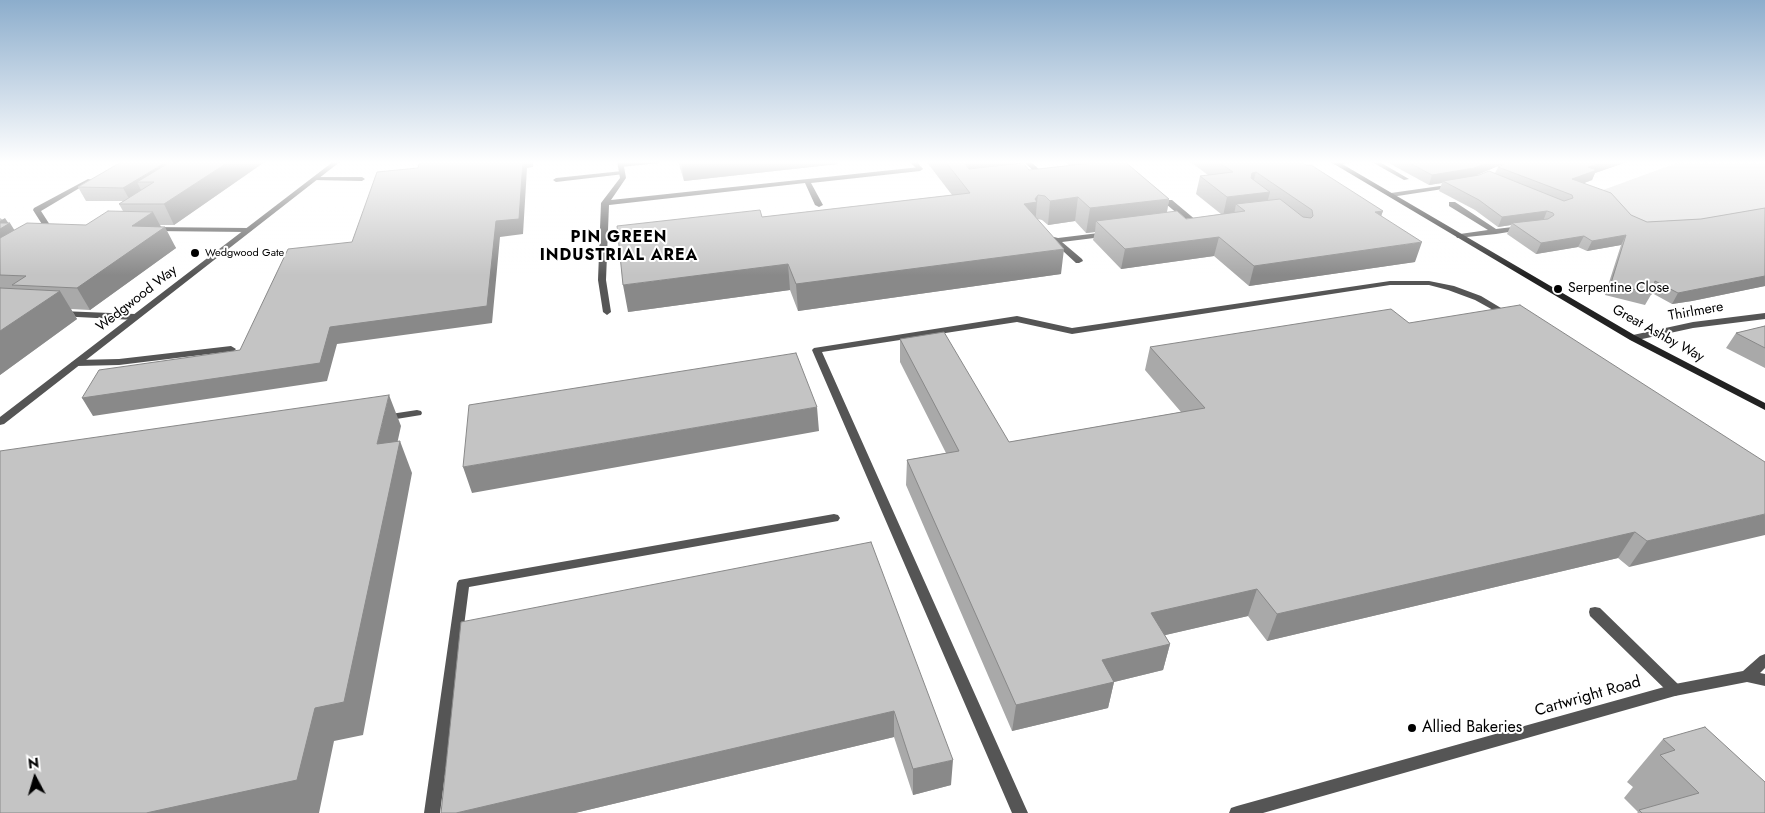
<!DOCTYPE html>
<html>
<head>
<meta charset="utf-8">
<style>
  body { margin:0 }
  #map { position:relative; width:1765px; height:813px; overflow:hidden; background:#fff; font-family:Jost,sans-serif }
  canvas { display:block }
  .north { position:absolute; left:10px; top:753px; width:50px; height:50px; -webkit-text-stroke:4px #fff; paint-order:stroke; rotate:354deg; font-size:14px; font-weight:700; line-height:20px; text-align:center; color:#000 }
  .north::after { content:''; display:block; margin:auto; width:18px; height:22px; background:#000; clip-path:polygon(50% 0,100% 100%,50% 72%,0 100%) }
</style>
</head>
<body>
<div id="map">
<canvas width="1765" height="813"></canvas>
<div class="north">N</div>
</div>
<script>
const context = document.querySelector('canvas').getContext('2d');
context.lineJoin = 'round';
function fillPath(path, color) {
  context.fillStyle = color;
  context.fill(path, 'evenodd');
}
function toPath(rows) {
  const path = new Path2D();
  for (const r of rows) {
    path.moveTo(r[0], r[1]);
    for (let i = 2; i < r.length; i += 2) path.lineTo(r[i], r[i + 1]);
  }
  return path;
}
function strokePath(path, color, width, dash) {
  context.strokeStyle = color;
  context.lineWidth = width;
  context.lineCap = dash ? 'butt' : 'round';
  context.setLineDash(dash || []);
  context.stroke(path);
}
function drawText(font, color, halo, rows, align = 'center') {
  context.font = font + ' Jost,sans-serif';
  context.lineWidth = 4;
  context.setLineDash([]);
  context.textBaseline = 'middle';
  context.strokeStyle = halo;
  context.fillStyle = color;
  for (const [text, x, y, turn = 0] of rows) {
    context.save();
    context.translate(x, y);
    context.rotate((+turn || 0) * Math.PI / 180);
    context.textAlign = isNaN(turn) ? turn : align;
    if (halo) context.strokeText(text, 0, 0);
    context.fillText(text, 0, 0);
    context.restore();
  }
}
fillPath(toPath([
  [1682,161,1765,161,1765,211,1650,231,1627,220,1603,190]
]), '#dcdcdc');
fillPath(toPath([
  [640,161,662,161,659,163,621,167,618,165,621,163,640,161],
  [909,161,916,161,923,169,918,170,909,161],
  [1024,161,1030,161,1042,172,1049,174,1046,176,1038,175,1025,163,1024,161],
  [1353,161,1350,163,1335,165,1332,163,1335,161,1353,161],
  [1370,161,1378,161,1409,179,1404,180,1370,161],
  [622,171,625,173,624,174,556,182,553,180,556,178,622,171],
  [315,177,362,177,365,179,362,181,313,180,313,178,315,177],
  [88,179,93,180,41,211,50,225,57,225,61,227,57,229,45,229,33,210,34,208,88,179],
  [1166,200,1172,200,1197,221,1197,225,1191,225,1166,204,1166,200],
  [1449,202,1455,202,1496,229,1521,226,1525,228,1521,230,1496,234,1457,238,1456,236,1460,234,1488,230,1449,206,1449,202],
  [151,227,248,228,252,230,248,232,154,231,151,231,151,227],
  [1107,232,1110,232,1110,236,1062,242,1082,259,1083,261,1079,263,1076,263,1050,239,1054,237,1058,238,1107,232],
  [1390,281,1429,281,1454,286,1481,296,1511,314,1507,317,1504,316,1475,300,1448,290,1429,285,1390,285,1072,334,1017,322,822,352,1028,813,1012,813,812,350,814,348,1017,316,1072,328,1390,281],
  [61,311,135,314,139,317,135,320,58,316,57,314,61,311],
  [231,346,236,349,234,351,119,365,76,366,71,363,76,360,119,359,231,346],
  [417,410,421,411,422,413,421,415,384,421,379,418,384,415,417,410],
  [834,514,838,515,840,518,838,521,469,587,440,813,424,813,457,583,459,580,834,514],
  [1595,607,1600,608,1680,686,1682,690,1680,694,1675,696,1670,694,1590,616,1589,612,1590,608,1595,607]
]), '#555');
fillPath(toPath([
  [334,161,341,161,4,424,0,425,0,417,334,161],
  [617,161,623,161,626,178,611,200,920,167,923,169,920,171,811,183,823,205,819,207,815,205,805,183,609,205,606,280,611,312,607,315,603,312,598,280,601,203,620,178,617,161],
  [1454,184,1457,186,1456,187,1391,197,1387,195,1391,193,1454,184],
  [1765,313,1765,319,1693,328,1633,341,1628,338,1633,335,1693,322,1765,313],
  [1765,654,1765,668,1760,673,1765,674,1765,686,1747,682,1675,696,1263,813,1229,813,1231,808,1237,806,1675,684,1743,671,1760,656,1765,654]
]), '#555');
fillPath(toPath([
  [1329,161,1337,161,1636,336,1765,403,1765,410,1630,340,1329,161]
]), '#222');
fillPath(toPath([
  [266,161,174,225,160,225,176,248,90,310,71,309,77,319,0,375,0,218,8,223,14,230,86,225,123,211,119,204,123,201,86,201,78,187],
  [678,161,838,161,838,164,684,181],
  [926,161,1016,161,1016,164,1029,170,1069,165,1064,161,1124,161,1169,199,1167,212,1186,219,1221,214,1196,194,1200,176,1208,175,1189,161,1299,161,1383,211,1381,215,1415,262,1249,286,1214,256,1121,269,1093,240,1095,232,1086,233,1075,221,1048,225,1042,220,1038,219,1061,274,798,311,790,290,628,312,762,217,952,195],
  [1385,161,1510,161,1477,175,1495,173,1498,167,1511,161,1630,161,1595,173,1592,180,1584,183,1631,215,1647,222,1701,219,1765,208,1765,286,1692,301,1672,304,1652,293,1645,305,1605,295,1621,245,1587,251,1578,247,1536,254,1507,234,1511,225,1498,227,1475,210,1439,191,1442,183,1429,185],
  [1409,323,1765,462,1629,567,1618,558,1267,641,1248,616,1165,635,1170,644,1163,670,1114,682,1108,708,1012,731,906,485,907,460,946,453,900,362,900,339,1009,442,1181,412,1145,370,1150,347],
  [1765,326,1765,368,1726,348,1736,333],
  [871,542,951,785,913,795,894,737,575,813,441,813],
  [1663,739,1765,813,1637,813,1638,812,1624,798,1633,787,1627,782]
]), '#a9a9a9');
fillPath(toPath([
  [168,161,196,161,137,182,143,194,131,202,123,188],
  [230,161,266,161,174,225,164,204],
  [523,161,533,161,533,167,527,168,523,234,500,237,492,323,337,344,327,381,93,416,82,398,330,327,496,221],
  [681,161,838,161,838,164,684,181],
  [970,161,1016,161,1014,179,964,185,965,164],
  [1071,161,1080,161,1079,166,1071,167],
  [1492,161,1510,161,1470,178,1443,181,1442,183,1429,185,1432,175],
  [1607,161,1630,161,1595,173,1592,180,1568,189,1572,179,1588,167],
  [1256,172,1251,190,1252,173],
  [1270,192,1265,211,1236,204,1234,215,1223,216,1227,197],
  [1038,195,1037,202,1035,226,1024,204,1035,199],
  [1078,197,1075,221,1048,225,1050,201],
  [1169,199,1165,223,1096,221,1095,232,1086,233,1090,208],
  [1383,211,1376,230,1375,212],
  [1547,211,1543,221,1512,223,1511,225,1498,227,1502,217],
  [153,212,162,229,165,227,176,248,90,310,77,288,132,226],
  [5,218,9,224,10,223,23,244,0,258,0,221],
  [1626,235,1621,245,1587,251,1592,241],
  [1584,236,1578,247,1536,254,1541,243],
  [1219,237,1214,256,1121,269,1125,249],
  [1422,242,1415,262,1249,286,1254,266],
  [1064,249,1061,274,798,311,796,284],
  [788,264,790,290,628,312,623,285],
  [1765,276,1765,286,1692,301,1672,304,1678,293],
  [60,291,77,319,0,375,0,331],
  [389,395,401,426,390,476,377,444],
  [817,407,819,431,472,493,463,467],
  [400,441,412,473,363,735,334,741,319,813,146,813,315,708],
  [1765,514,1765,535,1629,567,1647,541],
  [1635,532,1618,558,1267,641,1277,614],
  [1257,589,1248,616,1144,640,1151,613],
  [1170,644,1163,670,1114,682,1108,708,1012,731,1016,705,1102,660],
  [894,711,894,737,575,813,456,813],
  [953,760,951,785,913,795,913,769]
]), '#898989');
const building = toPath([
  [123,161,168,161,123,188,78,187,123,161],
  [172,161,230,161,164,204,119,204,154,182,137,182,172,161],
  [420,161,523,161,519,219,496,221,487,306,330,327,320,363,82,398,99,370,240,350,288,249,352,242,377,172,418,168,420,161],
  [945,161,973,161,970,161,965,164,969,169,1023,163,1029,170,1093,163,1091,161,1124,161,1169,199,1090,208,1078,197,1050,201,1045,196,1038,195,1035,199,1037,202,1024,204,1064,249,796,284,788,264,623,285,617,226,760,210,762,217,970,193,945,161],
  [1217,161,1299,161,1306,165,1311,165,1383,211,1375,212,1422,242,1254,266,1219,237,1125,249,1096,221,1177,211,1186,219,1245,211,1236,204,1280,199,1303,217,1311,218,1313,216,1312,210,1256,172,1252,173,1251,178,1270,192,1227,197,1200,176,1233,172,1217,161],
  [1406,161,1492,161,1474,168,1432,175,1406,161],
  [1511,161,1607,161,1588,167,1597,170,1572,179,1611,193,1631,215,1647,222,1701,219,1765,208,1765,276,1698,289,1678,293,1655,281,1652,294,1611,283,1626,235,1592,241,1584,236,1541,243,1512,223,1548,219,1554,215,1553,213,1547,211,1502,217,1479,200,1443,181,1479,175,1489,171,1564,201,1573,198,1572,195,1498,167,1511,161],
  [108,211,153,212,132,226,165,227,77,288,12,285,26,276,0,275,0,238,27,223,86,225,108,211],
  [0,223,10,223,0,229,0,223],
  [0,288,60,291,0,331,0,288],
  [1520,305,1765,462,1765,514,1647,541,1635,532,1277,614,1257,589,1151,613,1170,644,1102,660,1114,682,1016,705,907,460,959,451,900,339,944,332,1009,442,1205,408,1150,347,1391,309,1409,323,1520,305],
  [1765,326,1765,348,1736,333,1765,326],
  [796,353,817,407,463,467,469,405,796,353],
  [389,395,377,444,400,441,344,702,315,708,297,780,146,813,0,813,0,451,389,395],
  [871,542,953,760,913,769,894,711,456,813,441,813,461,622,871,542],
  [1705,727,1765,782,1765,813,1642,813,1639,810,1699,793,1660,755,1675,750,1663,739,1705,727]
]);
fillPath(building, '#c4c4c4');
strokePath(building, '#898989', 1);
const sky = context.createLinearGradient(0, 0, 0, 275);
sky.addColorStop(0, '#8cadcc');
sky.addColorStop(0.59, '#fff');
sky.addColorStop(1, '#ffffff00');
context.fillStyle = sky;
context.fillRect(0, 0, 1765, 275);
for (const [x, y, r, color] of [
  [195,253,5,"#000"],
  [1558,289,5,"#000"],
  [1412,728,5,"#000"]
]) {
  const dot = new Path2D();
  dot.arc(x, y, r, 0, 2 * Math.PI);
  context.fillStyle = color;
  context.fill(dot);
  strokePath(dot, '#fff', 2);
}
drawText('11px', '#000', '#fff', [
  ["Wedgwood Gate",205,253]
], 'left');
drawText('14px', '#000', '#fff', [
  ["Serpentine Close",1568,289]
], 'left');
drawText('14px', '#000', '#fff', [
  ["Wedgwood Way",137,299,-38],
  ["Thirlmere",1696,312,-10],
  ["Great Ashby Way",1658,334,29]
]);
context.letterSpacing = '1px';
drawText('bold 16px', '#000', '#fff', [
  ["PIN GREEN",619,238],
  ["INDUSTRIAL AREA",619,256]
]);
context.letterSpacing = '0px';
drawText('16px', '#000', '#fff', [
  ["Cartwright Road",1588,697,-16]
]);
drawText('16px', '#000', '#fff', [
  ["Allied Bakeries",1422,728]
], 'left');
</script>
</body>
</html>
